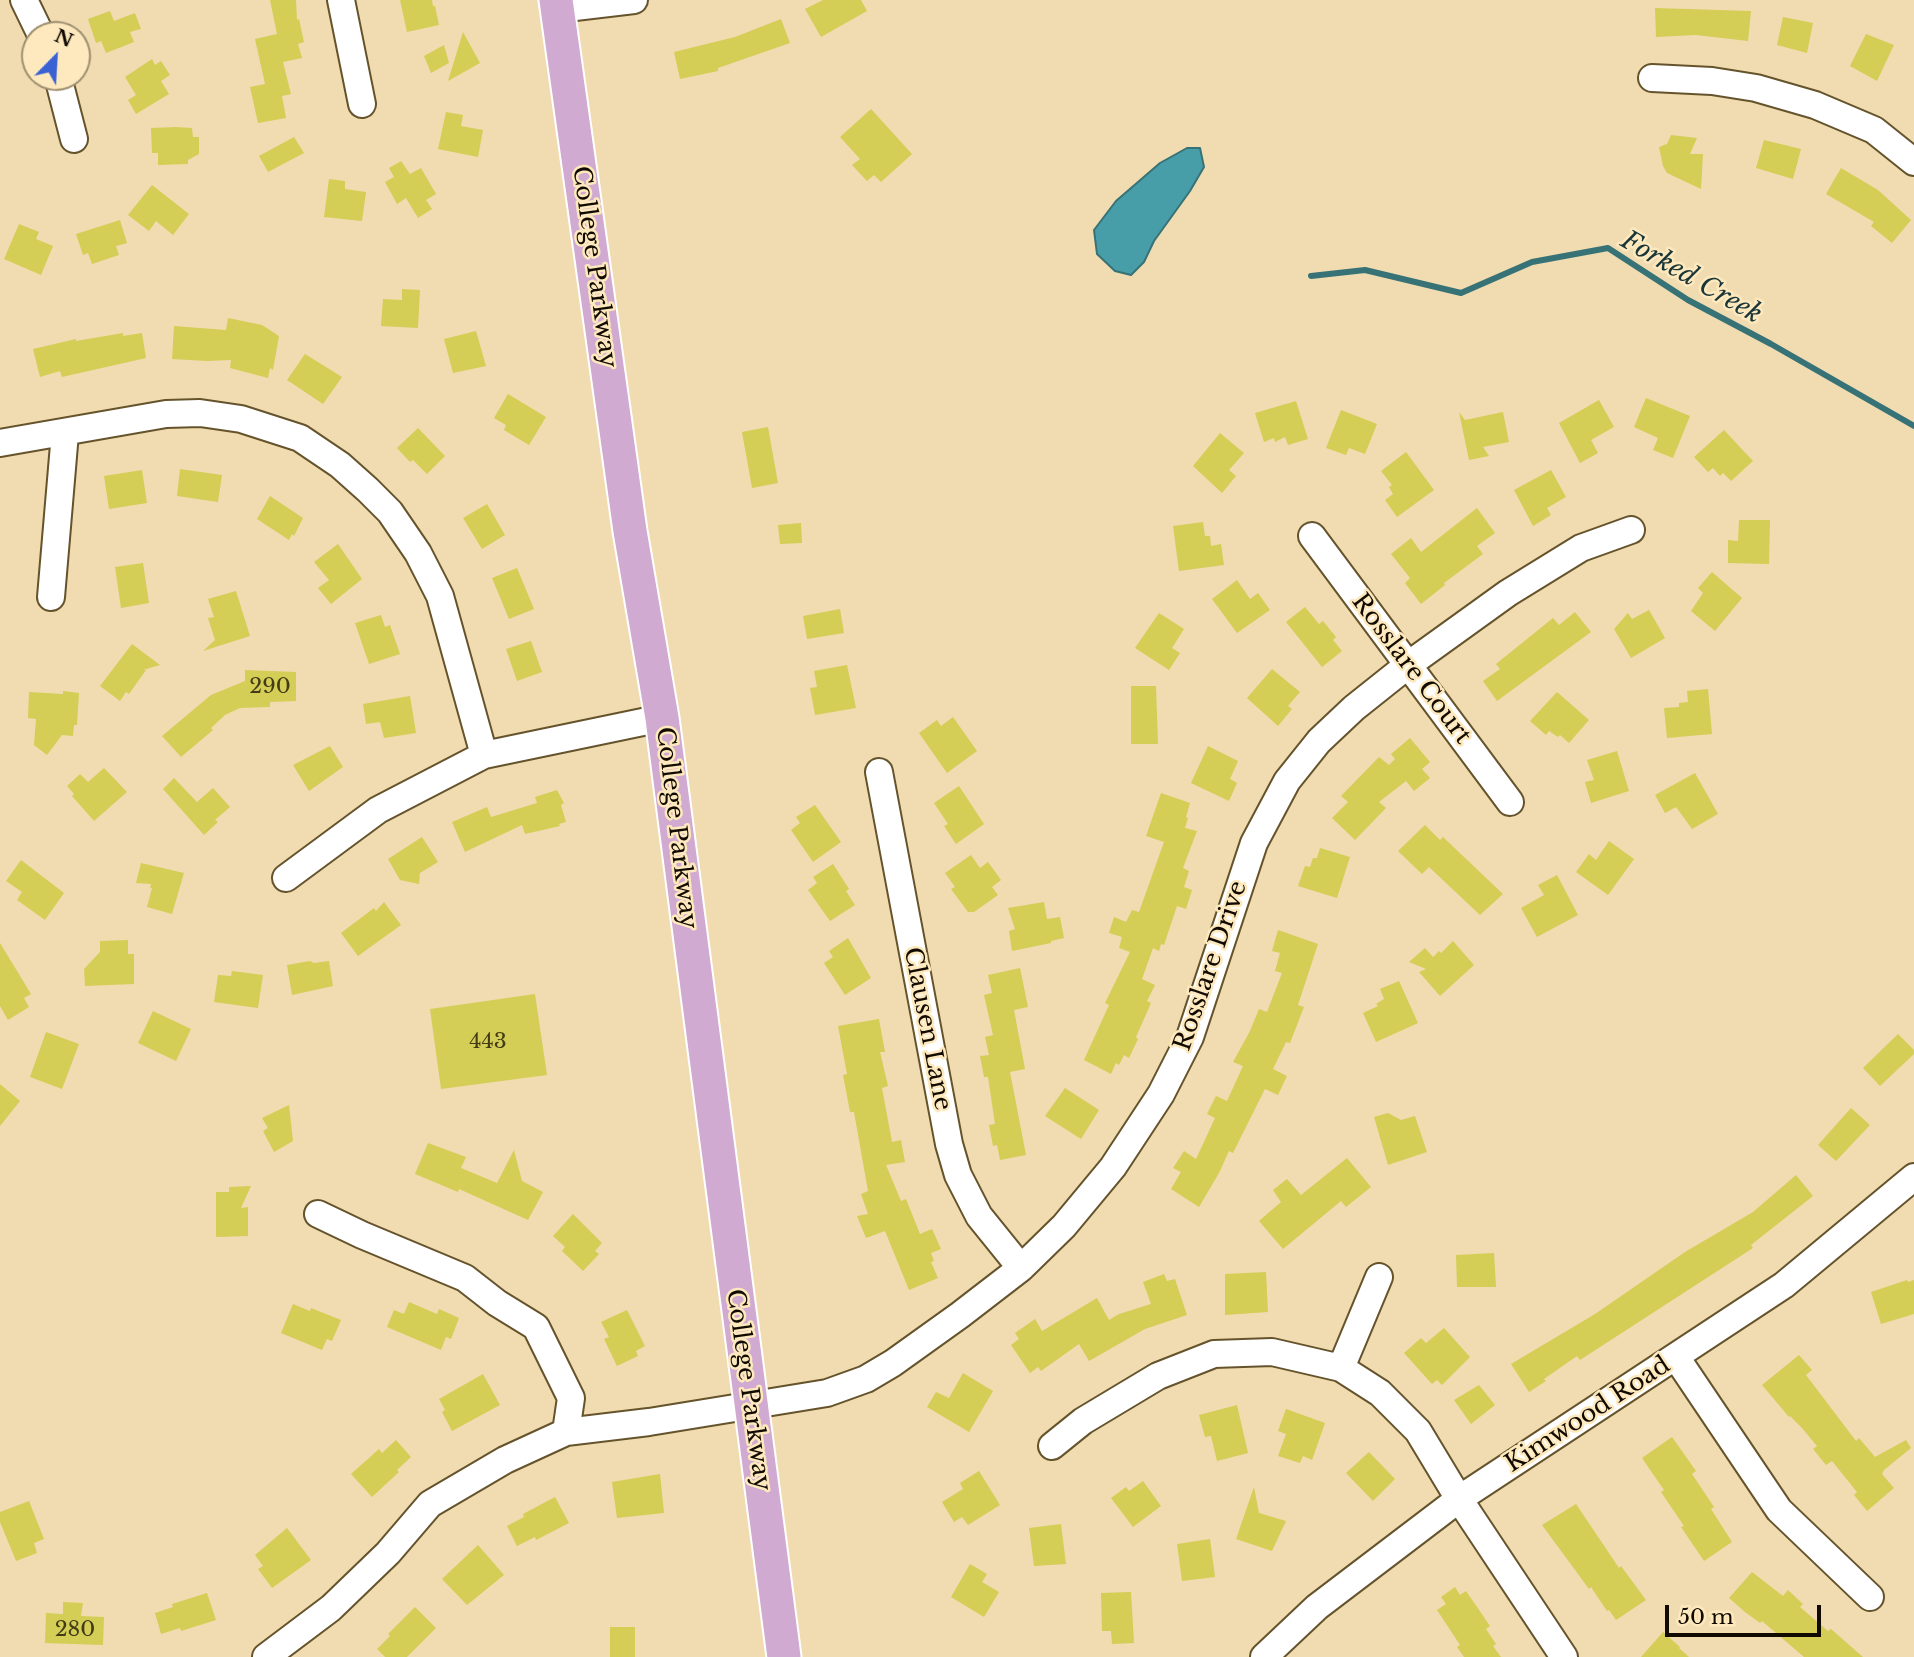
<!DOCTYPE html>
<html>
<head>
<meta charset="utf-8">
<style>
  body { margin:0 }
  #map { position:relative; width:1914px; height:1657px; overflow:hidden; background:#f0dcb0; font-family:"Libre Baskerville",serif }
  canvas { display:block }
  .north { position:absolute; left:21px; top:21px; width:70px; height:70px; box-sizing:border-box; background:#fde9bd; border:2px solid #9f9071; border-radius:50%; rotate:24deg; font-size:19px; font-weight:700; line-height:28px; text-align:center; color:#110a00 }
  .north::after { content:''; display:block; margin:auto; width:24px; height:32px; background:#3b62d3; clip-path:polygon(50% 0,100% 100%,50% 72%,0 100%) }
  .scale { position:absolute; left:1665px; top:1605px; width:156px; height:32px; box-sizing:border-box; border:4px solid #110a00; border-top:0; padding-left:9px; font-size:21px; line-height:24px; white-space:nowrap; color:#110a00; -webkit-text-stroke:5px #fde9bd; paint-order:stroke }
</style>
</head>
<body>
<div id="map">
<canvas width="1914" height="1657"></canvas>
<div class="north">N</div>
<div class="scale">50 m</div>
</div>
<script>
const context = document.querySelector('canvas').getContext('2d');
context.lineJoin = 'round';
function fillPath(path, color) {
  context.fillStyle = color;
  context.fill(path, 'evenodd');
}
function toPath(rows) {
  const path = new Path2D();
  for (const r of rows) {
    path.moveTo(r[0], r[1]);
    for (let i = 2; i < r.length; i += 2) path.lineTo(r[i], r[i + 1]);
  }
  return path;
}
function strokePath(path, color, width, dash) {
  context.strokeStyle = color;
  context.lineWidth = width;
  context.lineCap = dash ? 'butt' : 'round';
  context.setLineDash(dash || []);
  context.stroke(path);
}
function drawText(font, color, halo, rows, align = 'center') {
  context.font = font + ' "Libre Baskerville",serif';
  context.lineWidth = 5;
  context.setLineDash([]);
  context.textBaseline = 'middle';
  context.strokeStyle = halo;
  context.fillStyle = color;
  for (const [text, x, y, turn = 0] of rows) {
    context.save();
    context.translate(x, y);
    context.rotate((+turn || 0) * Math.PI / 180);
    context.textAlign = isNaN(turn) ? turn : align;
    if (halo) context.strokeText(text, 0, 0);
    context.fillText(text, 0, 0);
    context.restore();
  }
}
const water = toPath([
  [1187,148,1200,148,1204,167,1190,191,1154,241,1144,262,1131,275,1115,271,1097,254,1094,230,1116,201,1160,163,1187,148]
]);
fillPath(water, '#479ea9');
strokePath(water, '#377276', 2);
strokePath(toPath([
  [1311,276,1365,270,1461,293,1532,262,1608,248,1688,300,1771,344,1914,426]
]), '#377276', 6);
fillPath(toPath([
  [270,0,296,0,297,20,299,19,304,42,298,44,302,58,283,62,291,94,282,96,286,118,258,123,250,87,265,84,255,39,277,34],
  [400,0,432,0,433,6,435,6,439,25,407,32],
  [823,0,861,0,867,11,821,37,805,9],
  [1655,8,1751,11,1748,41,1696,35,1656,37],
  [110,11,114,21,135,13,141,29,130,32,134,42,106,53,101,41,96,43,88,19],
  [1783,17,1813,23,1807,53,1777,45],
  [781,19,790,43,718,68,718,71,680,79,674,52,735,37],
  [463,32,480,63,448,81],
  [1866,34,1894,45,1877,81,1850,66],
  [444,45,449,63,431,73,424,56],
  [152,59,155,65,161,61,170,75,161,81,169,94,136,114,128,100,136,95,125,77],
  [871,109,912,154,881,182,874,175,867,181,852,165,860,159,840,137],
  [446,112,463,115,461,126,483,130,478,157,438,149],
  [176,127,192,128,193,137,199,137,199,154,188,160,188,164,158,165,158,153,152,153,151,128],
  [1671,135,1697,138,1690,154,1703,154,1701,189,1667,173,1663,166,1659,147,1667,144],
  [294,137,304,153,268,172,259,156],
  [1764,140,1801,149,1793,179,1756,168],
  [401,161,410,174,421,168,436,194,426,200,432,209,418,218,406,198,397,204,385,182,394,177,389,168],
  [1841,168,1878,190,1911,220,1892,243,1871,226,1874,222,1826,194],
  [329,179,345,181,345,189,366,192,362,221,324,217],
  [152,185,189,214,173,235,156,221,149,231,128,215],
  [120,220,127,243,116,246,119,255,92,264,88,253,83,255,76,234],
  [19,224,39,232,36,239,53,246,41,275,4,259],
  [402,289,420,290,418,328,381,326,383,299,402,300],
  [228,318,262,325,279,336,273,370,270,368,268,378,230,368,231,360,207,361,172,359,174,326,226,330],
  [476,331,486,366,453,373,444,339],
  [123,333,123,336,142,333,146,358,62,377,60,371,40,377,33,349,76,339,76,341],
  [305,354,342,377,323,404,287,380],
  [508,394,546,417,529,445,504,430,506,425,494,418],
  [1646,398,1690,416,1673,458,1653,450,1658,438,1634,427],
  [1599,400,1614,427,1591,440,1598,453,1580,463,1559,423],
  [1296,401,1308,439,1288,445,1285,437,1275,442,1274,438,1264,442,1255,413],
  [1341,410,1377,424,1365,454,1349,448,1346,455,1326,448],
  [1459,412,1465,420,1503,412,1509,442,1483,447,1489,456,1469,460],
  [768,427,778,483,752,488,742,432],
  [418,428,445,456,427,474,413,460,410,462,397,448],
  [1724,430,1753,461,1731,481,1723,473,1720,476,1713,468,1708,472,1694,457],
  [1220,433,1244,453,1229,470,1236,476,1222,493,1193,466],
  [1406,452,1434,490,1397,517,1385,500,1393,494,1389,487,1392,485,1381,471],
  [180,469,222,475,218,502,177,496],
  [142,470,147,503,109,509,104,476],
  [1551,470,1566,497,1547,508,1551,515,1533,526,1514,490],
  [270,496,303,518,294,536,292,534,289,540,257,519],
  [487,504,505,535,482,549,463,518],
  [1477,508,1495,533,1477,546,1483,554,1444,583,1445,585,1421,604,1405,583,1410,578,1391,554,1411,538,1421,552],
  [1739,520,1770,520,1769,564,1728,563,1728,540,1738,541],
  [1203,522,1205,536,1210,536,1211,546,1221,544,1224,565,1179,571,1173,526],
  [801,523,802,543,780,544,778,525],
  [338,544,362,579,331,604,318,588,329,580,314,562],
  [143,563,149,603,121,608,115,567],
  [517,568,534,609,509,619,492,578],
  [1712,572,1742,598,1715,631,1691,611,1703,593,1698,588],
  [1237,580,1250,599,1258,593,1270,610,1237,633,1212,599],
  [236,591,250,636,203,651,215,640,208,618,214,617,208,599],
  [1305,607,1319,624,1323,621,1336,637,1333,640,1342,651,1322,667,1286,622],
  [840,609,844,633,807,639,803,616],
  [1649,610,1665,638,1631,658,1614,629,1628,613,1632,619],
  [1575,612,1591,632,1497,701,1483,681,1500,669,1496,664,1553,618,1559,625],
  [1159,613,1184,629,1172,648,1180,653,1169,670,1135,648],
  [381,615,385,627,390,625,400,654,369,664,355,623],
  [531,641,542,672,517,681,506,649],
  [132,644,160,665,143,670,146,670,129,694,126,692,120,701,100,686],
  [847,665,856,708,815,715,810,688,817,687,814,671],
  [1272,669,1300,692,1288,706,1292,709,1278,726,1247,698],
  [245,670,296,672,296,701,270,702,270,707,240,708,225,715,211,728,213,730,181,757,162,736,211,695,245,681],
  [1131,686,1156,686,1158,744,1131,744],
  [1708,689,1712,734,1667,738,1664,708,1679,707,1679,703,1688,702,1687,691],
  [63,691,79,693,77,725,74,725,73,736,62,735,47,755,34,745,36,719,28,718,29,692,63,694],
  [1557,692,1589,720,1569,743,1560,735,1558,737,1549,731,1546,735,1530,721],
  [410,696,416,733,384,738,380,722,366,724,363,704],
  [953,717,977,751,947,773,919,733,937,720,941,726],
  [1410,738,1430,762,1422,769,1430,778,1414,791,1406,781,1379,802,1386,808,1355,840,1332,818,1348,802,1341,796,1379,757,1389,765,1395,759,1391,754],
  [330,746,343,767,309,791,293,765],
  [1208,746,1238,761,1230,779,1237,783,1229,801,1191,783],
  [1617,751,1629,791,1591,803,1585,782,1594,780,1587,760],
  [104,768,127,792,94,821,72,796,74,794,67,786,80,774,88,782],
  [1695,773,1718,814,1692,829,1676,807,1665,813,1655,795],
  [174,778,197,802,213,788,230,807,215,820,218,822,204,835,163,789],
  [959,786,984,824,956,844,944,826,948,824,934,803],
  [557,790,564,803,561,805,566,822,559,824,560,826,525,834,522,825,465,852,452,822,487,807,491,817,537,803,535,797],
  [1161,793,1190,803,1186,817,1188,818,1185,828,1197,831,1183,868,1189,871,1184,887,1192,890,1186,909,1177,906,1164,945,1161,944,1159,951,1153,948,1142,979,1155,985,1147,1001,1151,1003,1136,1037,1138,1039,1129,1058,1124,1055,1119,1065,1116,1063,1111,1074,1084,1060,1109,1005,1105,1003,1130,952,1119,948,1122,937,1109,933,1114,917,1126,922,1132,910,1139,912,1164,842,1146,836],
  [815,805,841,842,813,862,791,830,800,823,796,817],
  [1425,825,1440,840,1443,837,1503,894,1480,915,1429,867,1422,874,1398,851],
  [422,837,438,862,420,873,419,884,400,880,388,859],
  [1609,841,1634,859,1608,895,1576,872,1589,854,1596,860],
  [1320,848,1350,857,1337,898,1298,886,1305,866,1310,867,1313,858,1317,858],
  [971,855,980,868,988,862,1001,880,992,887,998,895,974,912,968,912,951,889,955,887,945,873],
  [21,860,64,893,45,920,17,900,22,892,6,881],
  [141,863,184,873,172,914,147,907,152,888,150,888,151,884,136,883],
  [833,864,849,889,846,891,855,905,830,921,808,890,817,883,813,877],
  [1557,875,1578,915,1537,937,1521,908,1544,895,1538,885],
  [384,902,401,925,358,956,341,933,374,908,376,911],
  [1044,902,1047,919,1060,917,1064,938,1051,941,1051,943,1012,951,1009,931,1015,929,1008,908],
  [1278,930,1318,944,1298,1005,1304,1007,1290,1043,1286,1042,1273,1069,1287,1076,1278,1095,1265,1089,1233,1153,1229,1151,1219,1173,1199,1207,1171,1189,1181,1172,1173,1168,1184,1151,1196,1159,1215,1118,1207,1114,1216,1096,1227,1101,1243,1066,1233,1062,1250,1031,1259,1009,1267,1012,1282,973,1275,971,1280,953,1272,951],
  [848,938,871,978,845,995,824,963,833,957,829,951],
  [128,940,128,954,134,954,134,984,85,986,84,969,100,952,100,941],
  [1453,941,1474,965,1440,996,1419,972,1426,969,1409,962,1425,948,1433,957,1439,951,1441,953],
  [0,943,31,994,24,998,29,1007,8,1020,0,1006],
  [310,961,314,963,329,961,333,986,292,995,287,965],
  [1020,968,1028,1007,1014,1010,1025,1069,1010,1072,1026,1155,1000,1160,997,1145,993,1146,989,1125,995,1124,988,1077,984,1077,980,1056,989,1055,985,1037,993,1035,984,995,992,993,988,975],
  [232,971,263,975,258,1008,214,1002,218,975,231,976],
  [1399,981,1418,1023,1376,1042,1363,1013,1378,1006,1376,1004,1384,999,1380,989],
  [535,994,547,1075,441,1089,430,1009],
  [153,1011,191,1029,176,1061,138,1043],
  [879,1019,885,1052,880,1052,888,1086,882,1088,892,1142,901,1140,905,1162,886,1165,901,1201,906,1199,920,1234,932,1229,941,1249,931,1253,934,1261,931,1262,938,1278,909,1290,885,1231,866,1238,857,1216,868,1214,861,1194,868,1191,854,1112,850,1112,843,1075,847,1074,838,1026],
  [46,1032,79,1044,62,1089,30,1077],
  [1898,1034,1914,1050,1914,1054,1880,1086,1863,1068],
  [0,1084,20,1101,0,1126],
  [1065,1088,1099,1110,1081,1139,1045,1116],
  [289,1105,293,1141,274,1152,263,1131,268,1128,262,1118],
  [1851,1108,1870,1125,1836,1161,1818,1145],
  [1388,1113,1401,1120,1415,1116,1427,1152,1388,1165,1374,1117],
  [428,1143,466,1157,461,1168,497,1183,514,1150,522,1181,543,1192,528,1220,459,1189,458,1192,415,1174],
  [1347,1158,1371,1187,1346,1207,1341,1201,1283,1249,1259,1221,1281,1202,1273,1190,1287,1179,1301,1195],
  [1796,1175,1813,1196,1751,1245,1753,1248,1580,1360,1577,1356,1544,1379,1546,1381,1529,1392,1511,1364,1595,1314,1685,1252,1753,1212],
  [251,1186,241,1208,248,1207,248,1236,216,1237,216,1192,229,1192,229,1187],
  [573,1214,602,1243,595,1251,599,1254,583,1271,562,1251,565,1247,553,1236],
  [1494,1253,1496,1287,1457,1287,1456,1255],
  [1266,1272,1268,1312,1225,1315,1225,1274],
  [1164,1274,1167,1281,1175,1279,1187,1315,1145,1329,1089,1361,1079,1344,1041,1371,1038,1367,1030,1373,1011,1345,1019,1339,1015,1333,1035,1319,1042,1331,1097,1298,1109,1320,1119,1314,1151,1304,1143,1282],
  [1907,1280,1908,1282,1914,1280,1914,1314,1881,1324,1871,1292],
  [409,1302,437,1314,439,1309,459,1318,451,1339,446,1337,441,1350,387,1327,394,1310,404,1314],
  [293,1304,310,1311,311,1308,341,1320,332,1341,327,1339,322,1350,281,1333],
  [627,1310,645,1346,636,1351,638,1356,617,1366,604,1339,609,1337,601,1322],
  [1444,1328,1470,1357,1442,1385,1437,1380,1432,1384,1404,1353,1421,1338,1426,1343],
  [1799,1355,1812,1370,1806,1375,1856,1441,1859,1438,1875,1457,1906,1440,1911,1448,1884,1470,1882,1474,1894,1488,1867,1511,1854,1495,1857,1492,1832,1461,1826,1465,1813,1449,1817,1446,1802,1428,1790,1416,1789,1417,1762,1385],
  [963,1373,993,1391,969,1432,927,1407,936,1392,949,1398],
  [483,1374,500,1405,452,1431,442,1412,445,1410,439,1399],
  [1479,1385,1495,1405,1471,1424,1454,1400],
  [1237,1405,1248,1453,1217,1461,1211,1436,1205,1437,1199,1415],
  [1286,1409,1325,1423,1312,1460,1303,1456,1300,1463,1278,1456,1286,1434,1278,1431],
  [1672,1437,1696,1471,1692,1474,1714,1507,1711,1509,1732,1542,1704,1561,1681,1527,1684,1526,1661,1492,1664,1490,1642,1458],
  [396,1440,411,1457,397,1470,399,1472,372,1497,351,1474,379,1449,382,1453],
  [1369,1452,1395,1479,1373,1501,1346,1473],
  [979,1471,1000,1505,968,1525,962,1517,954,1522,942,1502,963,1489,960,1483],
  [660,1474,664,1513,617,1518,612,1482],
  [1143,1481,1161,1506,1133,1527,1111,1498,1126,1487,1129,1491],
  [1254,1487,1259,1513,1286,1521,1272,1551,1236,1539],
  [555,1497,569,1523,536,1540,535,1537,517,1546,507,1526,524,1517,523,1514],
  [29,1501,44,1539,34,1543,37,1553,16,1561,0,1522,0,1512],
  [1576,1504,1619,1568,1621,1566,1646,1600,1616,1620,1609,1610,1607,1611,1591,1587,1589,1589,1542,1525],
  [1061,1524,1066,1564,1034,1566,1029,1528],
  [287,1528,311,1560,272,1588,258,1569,263,1566,255,1555],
  [1210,1539,1215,1577,1182,1581,1177,1544],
  [478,1545,504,1575,467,1605,442,1579],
  [970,1564,987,1574,982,1582,999,1592,984,1617,951,1597],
  [1752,1572,1783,1596,1788,1590,1803,1604,1800,1607,1828,1631,1831,1629,1863,1657,1804,1657,1762,1621,1760,1623,1745,1612,1729,1598],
  [1455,1587,1460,1595,1466,1591,1490,1626,1486,1629,1496,1644,1493,1646,1501,1657,1464,1657,1457,1647,1460,1645,1437,1610,1446,1604,1441,1597],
  [1131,1592,1134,1643,1112,1644,1111,1631,1102,1631,1101,1593],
  [207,1593,216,1620,181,1631,180,1628,161,1634,155,1613,173,1607,172,1604],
  [63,1602,83,1603,81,1616,104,1617,103,1645,45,1643,46,1613,63,1614],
  [415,1607,436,1628,407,1657,385,1657,377,1649,390,1636,388,1634],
  [610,1627,635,1627,635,1657,610,1657],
  [1663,1632,1680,1647,1679,1648,1689,1657,1641,1657]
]), '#d4cd56');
const minor = toPath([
  [24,0,41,35],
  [341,0,362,104],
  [558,9,634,0],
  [58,77,74,139],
  [1652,78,1712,81,1756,88,1815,105,1874,130,1914,162],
  [0,443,166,414,200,413,241,419,300,438,340,465,368,490,390,512,418,553,440,596,484,755],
  [1312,536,1510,802],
  [51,597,65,433],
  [879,772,949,1144,958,1175,979,1216,1021,1268],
  [286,878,378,810,484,755,662,718],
  [318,1214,362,1235,465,1278,497,1303,536,1327,571,1398,566,1432],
  [1676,1357,1779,1510,1870,1597],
  [1341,1368,1379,1277],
  [1052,1446,1083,1421,1158,1376,1214,1354,1272,1352,1341,1368,1380,1393,1418,1431,1459,1499,1564,1657],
  [266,1657,331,1608,388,1553,430,1504,505,1460,566,1432,649,1422,827,1393,866,1379,893,1363,960,1315,1021,1268,1064,1226,1113,1167,1161,1094,1190,1037,1254,843,1287,781,1319,741,1354,708,1408,665,1508,593,1581,548,1631,530],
  [1264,1657,1317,1607,1459,1499,1784,1285,1914,1177]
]);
const major = toPath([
  [556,0,630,531,662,718,784,1657]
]);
strokePath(minor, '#65532c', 30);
strokePath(major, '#fff', 37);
strokePath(minor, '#fff', 26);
strokePath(major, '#d0aad1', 33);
drawText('21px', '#423b16', null, [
  ["290",270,687],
  ["443",488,1042],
  ["280",75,1630]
]);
drawText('24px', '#110a00', '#fde9bd', [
  ["College Parkway",594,267,82],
  ["Rosslare Court",1411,669,53],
  ["College Parkway",676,828,83],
  ["Rosslare Drive",1211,966,-71],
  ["Clausen Lane",927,1029,79],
  ["College Parkway",748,1390,82],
  ["Kimwood Road",1588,1415,-33]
]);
drawText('italic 26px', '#193538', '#fde9bd', [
  ["Forked Creek",1691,278,30]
]);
</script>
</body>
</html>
